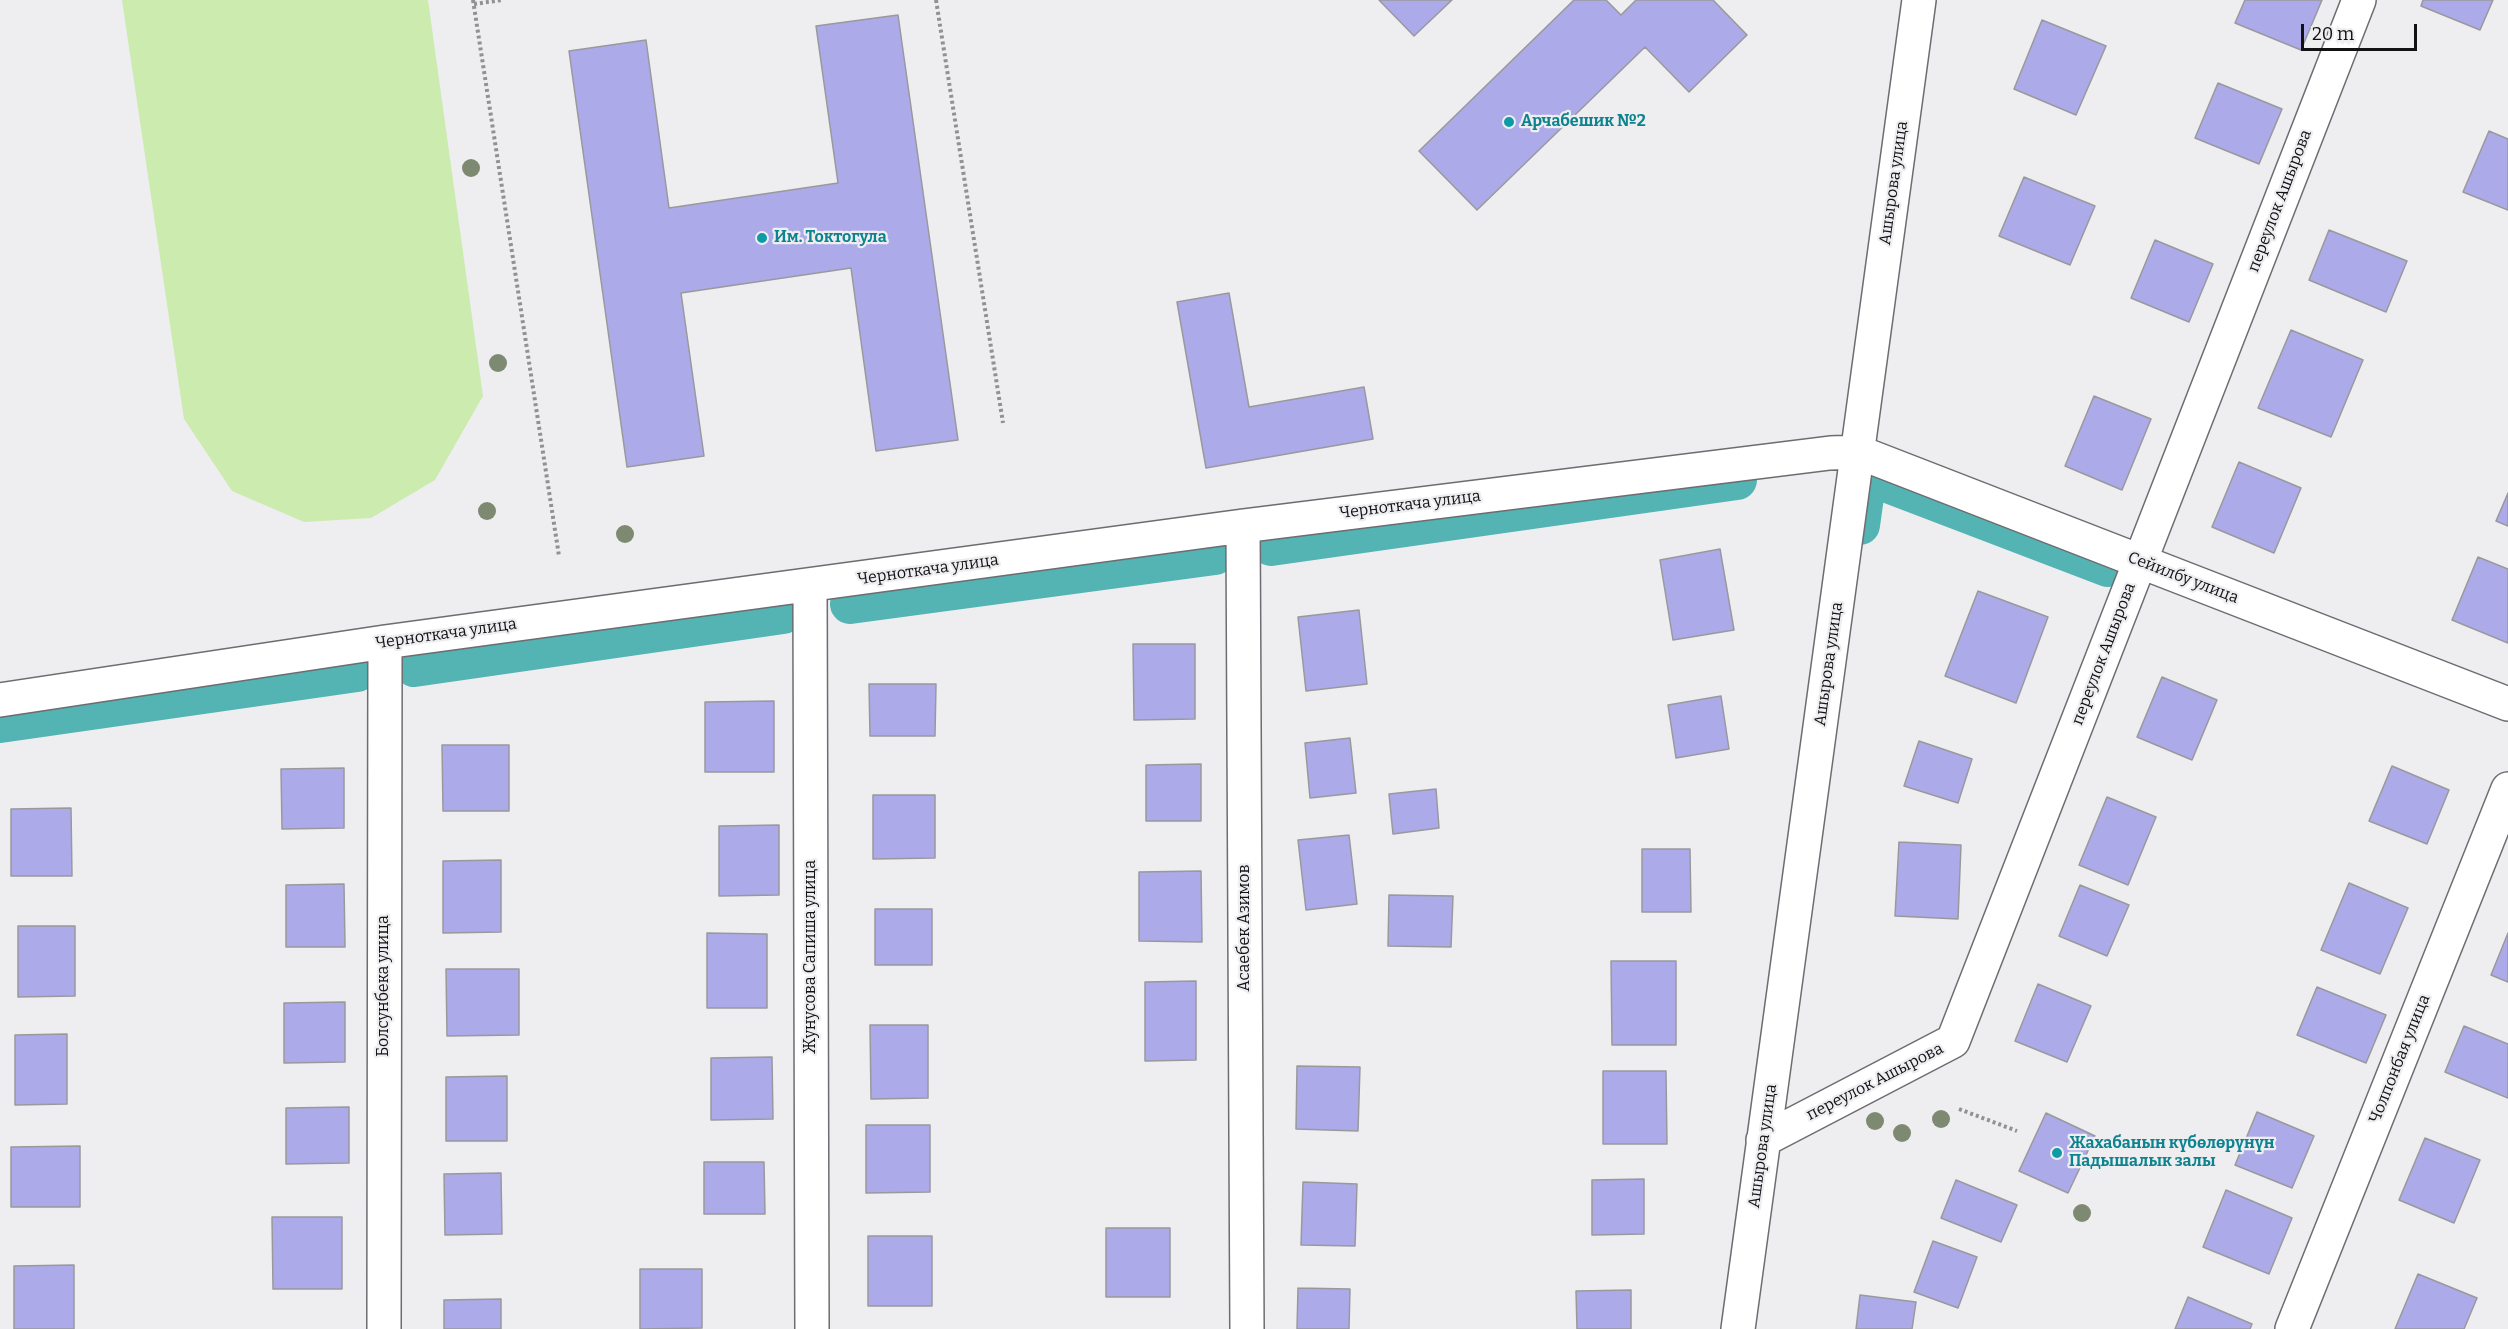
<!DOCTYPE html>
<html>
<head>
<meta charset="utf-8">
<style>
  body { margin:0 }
  #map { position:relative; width:2508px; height:1329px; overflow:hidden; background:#eeeef1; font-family:Bitter,serif }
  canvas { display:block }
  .scale { position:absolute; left:2301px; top:24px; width:116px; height:27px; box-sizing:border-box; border:3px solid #121214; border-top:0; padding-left:8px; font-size:18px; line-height:21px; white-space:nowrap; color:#121214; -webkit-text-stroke:4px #eeeef1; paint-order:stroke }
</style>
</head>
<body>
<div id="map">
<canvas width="2508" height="1329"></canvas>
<div class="scale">20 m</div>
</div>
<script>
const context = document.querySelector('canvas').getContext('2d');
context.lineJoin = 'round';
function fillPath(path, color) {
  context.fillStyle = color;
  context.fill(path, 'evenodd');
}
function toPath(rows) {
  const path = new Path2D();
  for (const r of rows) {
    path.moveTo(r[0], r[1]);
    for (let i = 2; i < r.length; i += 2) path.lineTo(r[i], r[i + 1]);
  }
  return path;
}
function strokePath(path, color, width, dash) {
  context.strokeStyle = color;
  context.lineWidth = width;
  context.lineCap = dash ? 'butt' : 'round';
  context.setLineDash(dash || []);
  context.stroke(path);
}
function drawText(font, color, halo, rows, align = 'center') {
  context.font = font + ' Bitter,serif';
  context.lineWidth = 4.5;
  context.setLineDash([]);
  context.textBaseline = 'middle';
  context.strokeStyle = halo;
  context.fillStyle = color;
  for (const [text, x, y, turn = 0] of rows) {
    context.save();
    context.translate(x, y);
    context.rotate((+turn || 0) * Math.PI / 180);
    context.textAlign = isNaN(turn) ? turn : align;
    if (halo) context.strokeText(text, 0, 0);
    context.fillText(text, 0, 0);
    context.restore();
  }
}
fillPath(toPath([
  [122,0,428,0,483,396,435,480,371,518,304,522,232,491,184,419]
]), '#ccebae');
strokePath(toPath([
  [1860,525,1867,475,2108,567],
  [1271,546,1737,480],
  [850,604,1215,555],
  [414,667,783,614],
  [0,723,357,672]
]), '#54b3b3', 40);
const building = toPath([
  [1379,0,1452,0,1414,36,1379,0],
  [1574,0,1606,0,1621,15,1636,0,1713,0,1747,35,1689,92,1645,47,1477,210,1419,151,1574,0],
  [2245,0,2322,0,2301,50,2235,23,2245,0],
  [2423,0,2493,0,2480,30,2421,6,2423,0],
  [898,15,958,440,876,451,851,268,681,293,704,456,627,467,569,51,646,40,669,208,838,183,816,26,898,15],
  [2042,20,2106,46,2076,115,2014,89,2042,20],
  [2218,83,2282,109,2259,164,2195,138,2218,83],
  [2489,131,2508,139,2508,210,2463,192,2489,131],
  [2024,177,2095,206,2070,265,1999,236,2024,177],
  [2329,230,2407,261,2386,312,2309,280,2329,230],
  [2155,240,2213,264,2189,322,2131,298,2155,240],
  [1229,293,1249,407,1364,387,1373,439,1206,468,1177,302,1229,293],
  [2291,330,2363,360,2331,437,2258,408,2291,330],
  [2094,396,2151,419,2122,490,2065,466,2094,396],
  [2239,462,2301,488,2274,553,2212,527,2239,462],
  [2508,493,2508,526,2496,521,2508,493],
  [1720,549,1734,630,1673,640,1660,560,1720,549],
  [2478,557,2508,569,2508,643,2452,620,2478,557],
  [1978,591,2048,617,2016,703,1945,676,1978,591],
  [1359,610,1367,684,1306,691,1298,617,1359,610],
  [1133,644,1195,644,1195,719,1134,720,1133,644],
  [2162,677,2217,700,2192,760,2137,737,2162,677],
  [869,684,936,684,935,736,870,736,869,684],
  [1721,696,1729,749,1676,758,1668,705,1721,696],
  [774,701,774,772,705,772,705,702,774,701],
  [1350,738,1356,793,1310,798,1305,743,1350,738],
  [1919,741,1972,759,1958,803,1904,786,1919,741],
  [442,745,509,745,509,811,443,811,442,745],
  [1201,764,1201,821,1146,821,1146,765,1201,764],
  [2392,766,2449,790,2427,844,2369,821,2392,766],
  [344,768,344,828,282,829,281,769,344,768],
  [1436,789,1439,828,1393,834,1389,794,1436,789],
  [873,795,935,795,935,858,873,859,873,795],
  [2107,797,2156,817,2128,885,2079,865,2107,797],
  [71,808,72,876,11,876,11,809,71,808],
  [779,825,779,895,719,896,719,826,779,825],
  [1349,835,1357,904,1306,910,1298,840,1349,835],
  [1899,842,1961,845,1958,919,1895,916,1899,842],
  [1642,849,1690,849,1691,912,1642,912,1642,849],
  [501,860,501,932,443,933,443,861,501,860],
  [1201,871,1202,942,1139,941,1139,872,1201,871],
  [2349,883,2408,908,2380,974,2321,950,2349,883],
  [344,884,345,947,286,947,286,885,344,884],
  [2080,885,2129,905,2107,956,2059,936,2080,885],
  [1389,895,1453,896,1451,947,1388,946,1389,895],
  [875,909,932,909,932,965,875,965,875,909],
  [18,926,75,926,75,996,18,997,18,926],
  [707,933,767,934,767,1008,707,1008,707,933],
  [2508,933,2508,982,2491,975,2508,933],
  [1611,961,1676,961,1676,1045,1612,1045,1611,961],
  [446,969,519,969,519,1035,447,1036,446,969],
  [1196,981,1196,1060,1145,1061,1145,982,1196,981],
  [2038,984,2091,1006,2067,1062,2015,1041,2038,984],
  [2317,987,2386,1015,2366,1063,2297,1035,2317,987],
  [345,1002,345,1062,284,1063,284,1003,345,1002],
  [870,1025,928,1025,928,1098,871,1099,870,1025],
  [2464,1026,2508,1044,2508,1098,2445,1072,2464,1026],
  [67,1034,67,1104,15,1105,15,1035,67,1034],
  [772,1057,773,1119,711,1120,711,1058,772,1057],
  [1297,1066,1360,1067,1358,1131,1296,1129,1297,1066],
  [1603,1071,1666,1071,1667,1144,1603,1144,1603,1071],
  [507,1076,507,1141,446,1141,446,1077,507,1076],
  [349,1107,349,1163,286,1164,286,1108,349,1107],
  [2257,1112,2314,1136,2292,1188,2235,1165,2257,1112],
  [2046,1113,2095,1136,2068,1193,2019,1171,2046,1113],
  [866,1125,930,1125,930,1192,866,1193,866,1125],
  [2425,1138,2480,1160,2454,1223,2399,1200,2425,1138],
  [80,1146,80,1207,11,1207,11,1147,80,1146],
  [704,1162,764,1162,765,1214,704,1214,704,1162],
  [501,1173,502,1234,445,1235,444,1174,501,1173],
  [1644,1179,1644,1234,1592,1235,1592,1180,1644,1179],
  [1956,1180,2017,1205,2001,1242,1941,1218,1956,1180],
  [1303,1182,1357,1184,1355,1246,1301,1245,1303,1182],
  [2226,1190,2292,1218,2269,1274,2203,1247,2226,1190],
  [272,1217,342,1217,342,1289,273,1289,272,1217],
  [1106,1228,1170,1228,1170,1297,1106,1297,1106,1228],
  [868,1236,932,1236,932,1306,868,1306,868,1236],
  [1933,1241,1977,1257,1958,1308,1914,1292,1933,1241],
  [74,1265,74,1329,14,1329,14,1266,74,1265],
  [640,1269,702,1269,702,1328,640,1329,640,1269],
  [2418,1274,2477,1298,2464,1329,2395,1329,2418,1274],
  [1298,1288,1350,1289,1349,1329,1297,1329,1298,1288],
  [1631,1290,1631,1329,1577,1329,1576,1291,1631,1290],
  [1860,1295,1916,1302,1912,1329,1856,1329,1860,1295],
  [2188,1297,2252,1324,2250,1329,2175,1329,2188,1297],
  [501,1299,501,1329,444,1329,444,1300,501,1299]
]);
fillPath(building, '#acaae9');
strokePath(building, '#99999d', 1.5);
const minor = toPath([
  [1243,526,1247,1329],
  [810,586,812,1329],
  [0,700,385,642,1243,526,1830,453,1858,452,2508,704],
  [1763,1140,1953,1041,2359,0],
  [384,1329,385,642],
  [1738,1329,1919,0],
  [2292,1329,2508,789]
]);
strokePath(minor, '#6d6d71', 36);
strokePath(toPath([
  [473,0,559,556],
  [936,0,1003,423],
  [474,4,502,0],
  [1959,1109,2017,1131]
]), '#919194', 4, [3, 3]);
strokePath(minor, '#fff', 33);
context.fillStyle = '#7e8971';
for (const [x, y] of [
  [471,168],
  [498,363],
  [487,511],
  [625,534],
  [1941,1119],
  [1875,1121],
  [1902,1133],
  [2082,1213]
]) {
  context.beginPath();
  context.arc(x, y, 9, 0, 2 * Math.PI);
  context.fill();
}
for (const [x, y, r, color] of [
  [1509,122,6,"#0f9aa8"],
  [762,238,6,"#0f9aa8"],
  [2057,1153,6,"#0f9aa8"]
]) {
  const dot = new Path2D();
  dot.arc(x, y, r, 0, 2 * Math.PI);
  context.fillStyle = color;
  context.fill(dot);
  strokePath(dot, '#eeeef1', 2);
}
drawText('bold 16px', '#0d838f', '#eeeef1', [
  ["Арчабешик №2",1521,122],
  ["Им. Токтогула",774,238],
  ["Жахабанын күбөлөрүнүн",2069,1144],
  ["Падышалык залы",2069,1162]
], 'left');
drawText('16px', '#121214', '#eeeef1', [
  ["Ашырова улица",1894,183,-82],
  ["переулок Ашырова",2280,201,-69],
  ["Черноткача улица",1410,505,-7],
  ["Черноткача улица",928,570,-8],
  ["Сейилбу улица",2183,578,21],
  ["Черноткача улица",446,634,-8],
  ["переулок Ашырова",2104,654,-69],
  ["Ашырова улица",1829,664,-82],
  ["Асаебек Азимов",1245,928,-90],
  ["Жунусова Сапиша улица",811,957,-90],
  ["Болсунбека улица",384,986,-90],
  ["Чолпонбая улица",2400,1059,-68],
  ["переулок Ашырова",1875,1082,-27],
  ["Ашырова улица",1763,1146,-82]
]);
</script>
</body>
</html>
